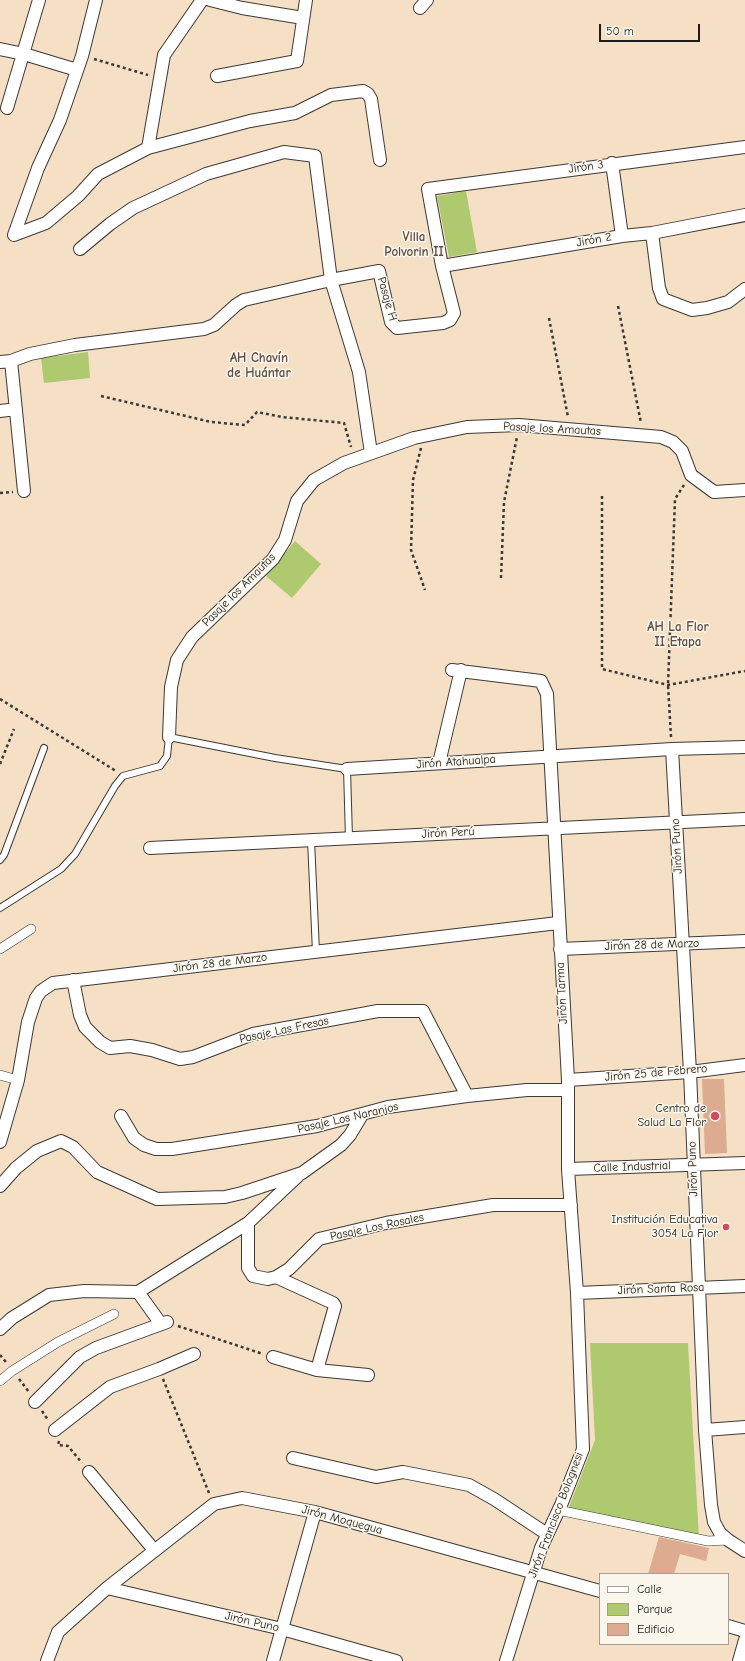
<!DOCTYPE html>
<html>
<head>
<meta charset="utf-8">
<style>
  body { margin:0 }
  #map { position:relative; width:745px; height:1661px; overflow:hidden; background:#f5dfc5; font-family:"Comic Neue",sans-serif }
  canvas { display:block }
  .legend { position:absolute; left:599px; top:1573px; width:130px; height:72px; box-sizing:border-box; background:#fbf7ec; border:1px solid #a29f99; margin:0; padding:5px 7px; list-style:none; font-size:12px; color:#1c1c1c }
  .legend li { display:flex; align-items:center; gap:8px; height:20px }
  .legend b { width:20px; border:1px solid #a29f99 }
  .scale { position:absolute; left:599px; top:24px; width:101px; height:18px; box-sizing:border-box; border:2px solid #1c1c1c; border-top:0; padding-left:5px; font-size:12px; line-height:14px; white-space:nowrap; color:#1c1c1c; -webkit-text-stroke:3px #fbf7ec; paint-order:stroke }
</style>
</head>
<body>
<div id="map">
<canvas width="745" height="1661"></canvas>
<ul class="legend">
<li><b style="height:5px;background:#fff"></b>Calle</li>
<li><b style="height:11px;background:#afc96e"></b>Parque</li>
<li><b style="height:11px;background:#dcab90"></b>Edificio</li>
</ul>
<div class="scale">50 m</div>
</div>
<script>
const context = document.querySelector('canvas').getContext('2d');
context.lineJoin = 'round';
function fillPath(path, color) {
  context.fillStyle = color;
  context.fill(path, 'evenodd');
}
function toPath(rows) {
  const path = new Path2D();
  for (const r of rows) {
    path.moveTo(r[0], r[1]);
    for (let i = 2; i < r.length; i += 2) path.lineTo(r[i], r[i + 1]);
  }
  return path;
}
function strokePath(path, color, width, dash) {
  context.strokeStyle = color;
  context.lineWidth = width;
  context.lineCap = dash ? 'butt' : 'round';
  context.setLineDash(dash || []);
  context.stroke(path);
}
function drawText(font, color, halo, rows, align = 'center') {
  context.font = font + ' "Comic Neue",sans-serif';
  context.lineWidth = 3;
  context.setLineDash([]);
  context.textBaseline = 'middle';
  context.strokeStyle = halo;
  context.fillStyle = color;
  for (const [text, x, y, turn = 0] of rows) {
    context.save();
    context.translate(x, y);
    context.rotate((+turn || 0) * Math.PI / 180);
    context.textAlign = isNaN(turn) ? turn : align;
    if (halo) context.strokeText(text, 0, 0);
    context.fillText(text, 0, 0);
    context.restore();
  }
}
fillPath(toPath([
  [466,191,477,252,449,257,437,196],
  [88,352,90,378,44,383,41,358],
  [295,541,321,564,292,598,266,576],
  [590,1343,688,1343,699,1539,567,1512,595,1440]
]), '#afc96e');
fillPath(toPath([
  [702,1079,724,1079,727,1153,705,1154],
  [659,1537,709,1548,706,1561,680,1554,674,1574,648,1574]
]), '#dcab90');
const service = toPath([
  [311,840,316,952],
  [0,860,4,855,44,748],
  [0,908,61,869,75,854,115,786,123,776,160,766,167,756,169,737,275,758,347,769,349,838]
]);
const pedestrian = toPath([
  [0,949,31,929],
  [0,1075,18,1080],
  [0,1381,12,1371,58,1342,114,1314],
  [558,1510,708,1541,728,1540]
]);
const minor = toPath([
  [96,0,82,56,60,120,38,168,14,235,46,223,78,196,98,174,148,148,164,55,202,0],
  [210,0,242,8,303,18],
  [420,8,427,0],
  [0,49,24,54,77,70],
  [217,76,297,61,306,0],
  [7,108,39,0],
  [148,148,250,121,295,113,331,95,363,91,368,94,371,99,380,160],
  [612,163,622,236],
  [652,233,659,288,663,299,692,310,707,308,728,302,745,289],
  [80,249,110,224,133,208,206,174,284,152,315,156,331,280,359,372,371,453],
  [442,266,622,236,652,233,745,215],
  [11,361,24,491],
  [0,362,11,361,30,354,75,345,204,329,214,325,236,305,244,300,331,280,379,271,391,322,397,328,443,323,450,320,454,313,442,266,428,189,745,147],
  [0,411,16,409],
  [452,670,541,681,547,694,568,1080,568,1169,577,1293,583,1449,561,1505,541,1548,506,1661],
  [169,737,171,687,177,660,192,637,273,559,285,540,297,501,314,480,344,463,414,438,467,427,519,425,661,437,673,442,682,451,691,475,714,492,745,490],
  [672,749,690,1072,705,1430,711,1505,714,1522,720,1533,728,1540,745,1551],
  [439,763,461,670],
  [347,769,672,749,745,747],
  [150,848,745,819],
  [560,949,745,941],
  [73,980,80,1015,85,1027,100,1042,110,1048,130,1046,152,1050,180,1059,193,1057,253,1034,378,1011,423,1011,467,1096],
  [568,1080,690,1072,745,1065],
  [121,1116,134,1138,144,1145,156,1149,172,1149,317,1126,388,1107,467,1096,527,1090,568,1090],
  [0,1142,18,1080,28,1022,36,998,41,991,53,983,558,923],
  [568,1169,745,1163],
  [0,1186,16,1168,37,1151,61,1141,73,1147,97,1172,157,1199,225,1197,242,1193,302,1173,341,1145,350,1135,362,1115],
  [248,1223,248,1268,253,1276,268,1279,276,1277,289,1269,319,1239,386,1223,493,1205,571,1205],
  [276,1277,333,1303,335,1306,317,1370],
  [138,1292,161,1324],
  [577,1293,745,1286],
  [0,1329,12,1318,49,1295,84,1291,138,1292,248,1223,298,1176],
  [273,1357,317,1370,368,1375],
  [35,1402,80,1357,96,1348,167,1322],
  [55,1430,110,1387,159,1369,194,1354],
  [705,1430,745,1427],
  [293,1458,376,1477,403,1472,469,1485,494,1499,547,1534],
  [89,1472,154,1550],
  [107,1588,282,1629,396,1661],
  [728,1626,745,1631],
  [47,1661,58,1632,107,1588,214,1504,242,1498,315,1512,600,1591],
  [273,1661,315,1512],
  [739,1661,745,1640]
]);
strokePath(service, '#3d3935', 8);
strokePath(pedestrian, '#3d3935', 10);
strokePath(minor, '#3d3935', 14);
strokePath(toPath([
  [94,59,148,75],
  [618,306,641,423],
  [549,318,568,417],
  [101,396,211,422,245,425,257,412,282,417,344,423,351,447],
  [421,448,413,480,411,550,425,590],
  [0,493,13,492],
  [602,496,602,669,668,685,745,671],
  [501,578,504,502,517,437],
  [0,699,116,771],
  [671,737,668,685,675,499,684,485],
  [0,764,14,729],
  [178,1326,263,1354],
  [0,1355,6,1362],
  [19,1379,29,1392],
  [163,1379,209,1493],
  [42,1411,48,1420],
  [59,1441,58,1445,68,1446,82,1463]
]), '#3d3935', 2.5, [3, 3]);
strokePath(service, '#fff', 6);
strokePath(pedestrian, '#fff', 9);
strokePath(minor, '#fff', 12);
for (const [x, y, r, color] of [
  [715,1116,5,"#d1495b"],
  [726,1227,4,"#d1495b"]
]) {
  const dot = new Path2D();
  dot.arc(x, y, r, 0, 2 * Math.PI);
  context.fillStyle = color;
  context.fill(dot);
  strokePath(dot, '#fbf7ec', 1.5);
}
drawText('12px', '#1c1c1c', '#fbf7ec', [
  ["Jirón 3",586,167,-8],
  ["Jirón 2",594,240,-10],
  ["Pasaje H",387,299,74],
  ["Pasaje los Amautas",552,429,3],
  ["Pasaje los Amautas",239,590,-45],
  ["Jirón Atahualpa",456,762,-4],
  ["Jirón Perú",448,833,-3],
  ["Jirón Puno",677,846,-93],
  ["Jirón 28 de Marzo",652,945,-2],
  ["Jirón 28 de Marzo",220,963,-7],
  ["Jirón Tarma",562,993,-93],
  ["Pasaje Las Fresas",284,1030,-12],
  ["Jirón 25 de Febrero",656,1073,-5],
  ["Pasaje Los Naranjos",348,1118,-13],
  ["Calle Industrial",632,1167,-2],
  ["Jirón Puno",693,1169,-92],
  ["Pasaje Los Rosales",377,1227,-12],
  ["Jirón Santa Rosa",661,1289,-2],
  ["Jirón Francisco Bolognesi",556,1515,-69],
  ["Jirón Moquegua",342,1520,15],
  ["Jirón Puno",252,1622,13]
]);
drawText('12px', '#1c1c1c', '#fbf7ec', [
  ["Centro de",706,1109],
  ["Salud La Flor",706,1123],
  ["Institución Educativa",718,1220],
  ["3054 La Flor",718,1234]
], 'right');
drawText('bold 13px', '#5f4e45', '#fbf7ec', [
  ["Villa",414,237],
  ["Polvorin II",414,252],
  ["AH Chavín",259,358],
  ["de Huántar",259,373],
  ["AH La Flor",678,627],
  ["II Etapa",678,642]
]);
</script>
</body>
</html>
